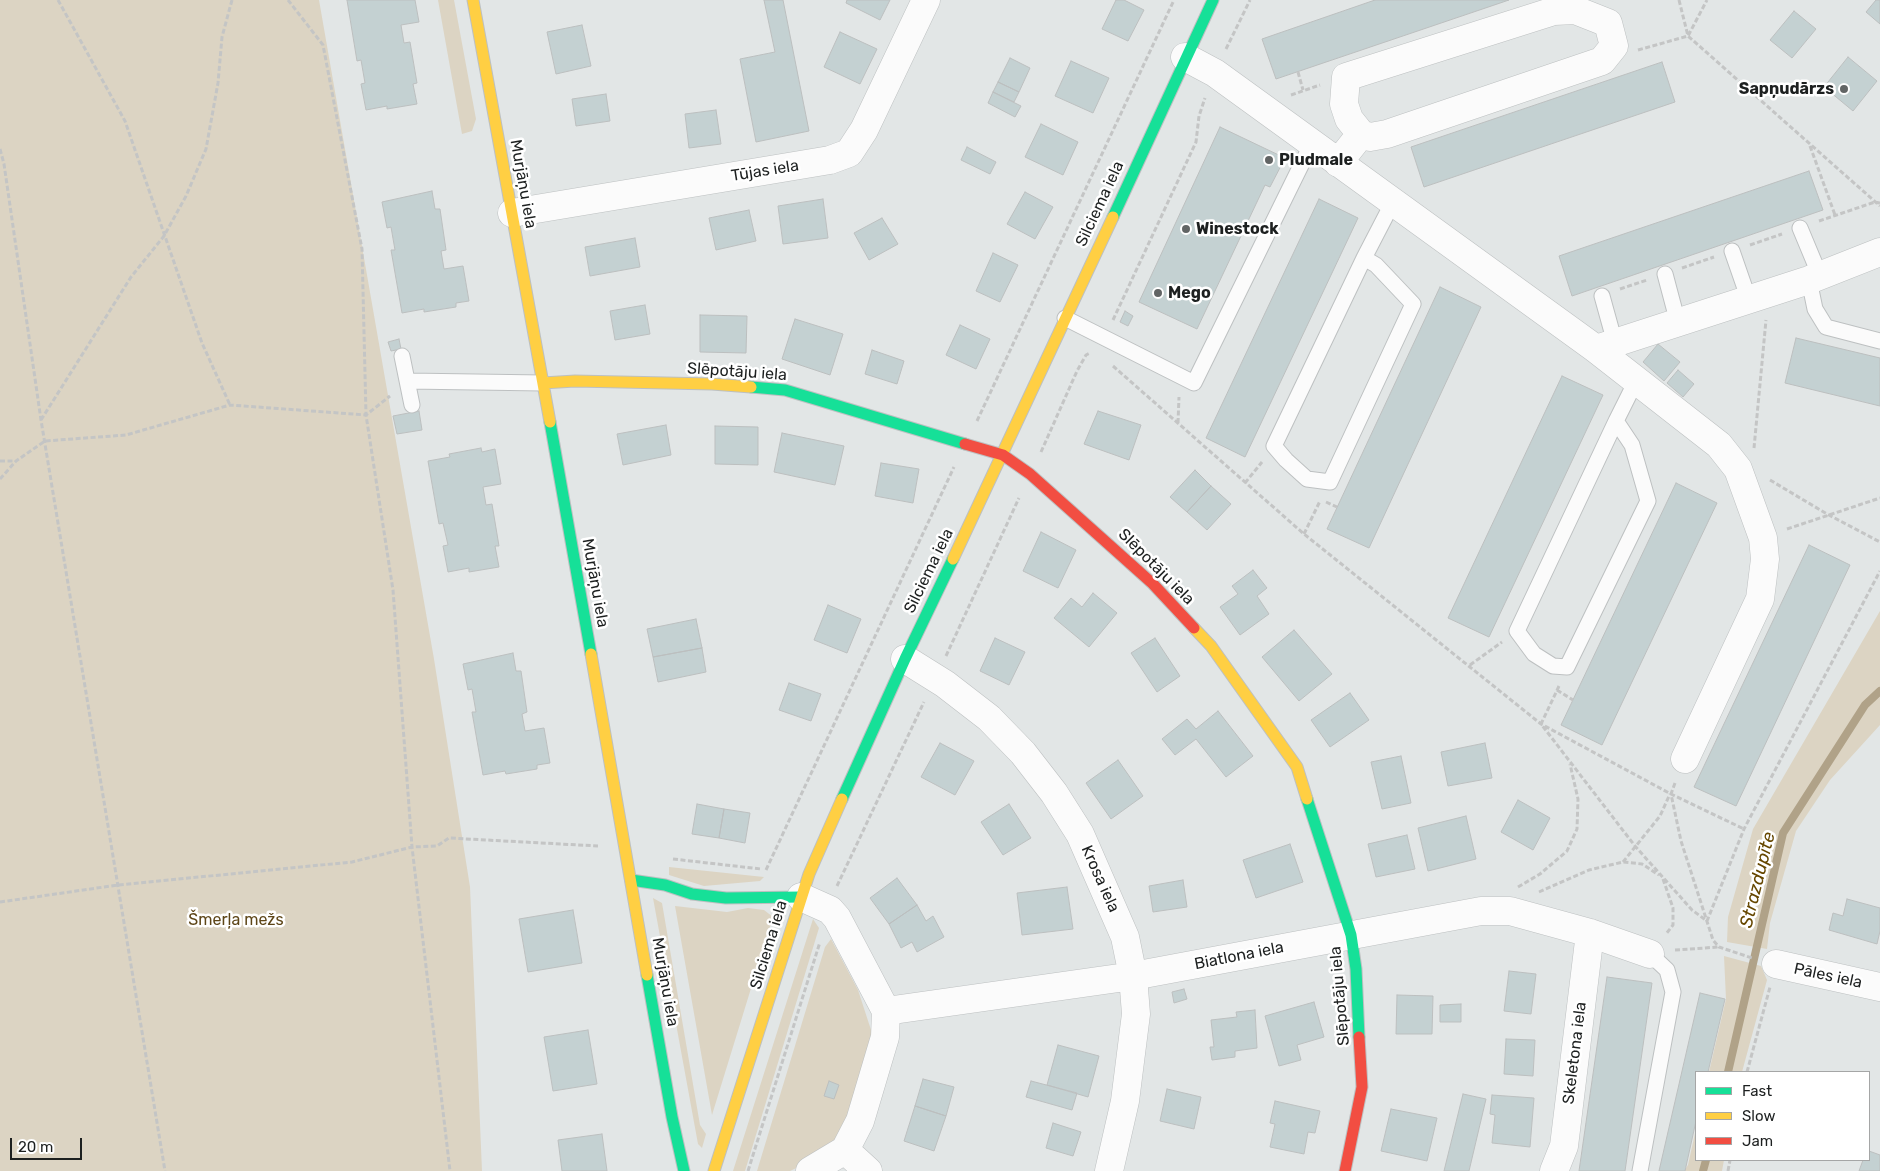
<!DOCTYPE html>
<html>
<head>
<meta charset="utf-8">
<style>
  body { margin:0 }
  #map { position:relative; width:1880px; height:1171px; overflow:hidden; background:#e2e6e6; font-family:Rubik,sans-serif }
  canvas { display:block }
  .legend { position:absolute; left:1695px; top:1071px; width:175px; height:90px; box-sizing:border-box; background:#fff; border:1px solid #a5a6a6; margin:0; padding:6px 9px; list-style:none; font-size:15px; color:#1d2020 }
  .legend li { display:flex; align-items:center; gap:10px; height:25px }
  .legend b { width:25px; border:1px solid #a5a6a6 }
  .scale { position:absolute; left:10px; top:1138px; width:72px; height:22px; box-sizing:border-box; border:2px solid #1d2020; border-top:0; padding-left:6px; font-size:15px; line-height:18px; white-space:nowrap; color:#1d2020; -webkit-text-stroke:4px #fff; paint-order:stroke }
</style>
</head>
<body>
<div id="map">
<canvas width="1880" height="1171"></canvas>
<ul class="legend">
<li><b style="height:6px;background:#16e098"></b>Fast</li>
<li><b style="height:6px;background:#ffcf43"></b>Slow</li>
<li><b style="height:6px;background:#f24e42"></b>Jam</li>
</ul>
<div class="scale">20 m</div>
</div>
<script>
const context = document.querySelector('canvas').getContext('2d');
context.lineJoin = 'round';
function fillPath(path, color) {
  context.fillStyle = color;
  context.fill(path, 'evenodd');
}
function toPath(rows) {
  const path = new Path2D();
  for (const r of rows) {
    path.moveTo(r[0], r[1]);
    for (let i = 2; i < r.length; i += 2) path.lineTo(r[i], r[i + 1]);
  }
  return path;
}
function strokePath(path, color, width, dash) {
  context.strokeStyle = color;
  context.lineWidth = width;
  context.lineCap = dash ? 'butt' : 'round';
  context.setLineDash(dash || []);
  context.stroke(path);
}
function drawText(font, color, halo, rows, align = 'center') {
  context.font = font + ' Rubik,sans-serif';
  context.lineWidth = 5;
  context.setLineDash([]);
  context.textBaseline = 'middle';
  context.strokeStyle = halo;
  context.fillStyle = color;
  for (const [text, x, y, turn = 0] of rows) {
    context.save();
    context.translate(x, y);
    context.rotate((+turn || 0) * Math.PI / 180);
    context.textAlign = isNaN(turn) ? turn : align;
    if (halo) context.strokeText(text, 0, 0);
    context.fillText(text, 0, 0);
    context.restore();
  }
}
fillPath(toPath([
  [0,0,319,0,434,659,470,887,482,1171,0,1171],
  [438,0,454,0,476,119,472,131,462,134],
  [1880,611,1880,725,1830,780,1796,831,1770,923,1767,949,1727,942,1728,917,1753,829],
  [669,867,764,877,760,881,704,886,669,875],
  [653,898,662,903,700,1125,706,1134,702,1148,698,1144],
  [675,906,727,912,748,908,764,910,773,917,712,1115],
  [813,919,819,928,745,1171,733,1171],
  [831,939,858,990,872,1033,843,1135,813,1160,790,1171,757,1171,825,947],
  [1724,956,1761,966,1767,980,1742,1072,1709,1072,1726,999],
  [1696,1129,1696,1160,1724,1160,1722,1171,1684,1171,1688,1165]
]), '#dcd4c3');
strokePath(toPath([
  [1728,1072,1783,833,1865,705,1880,691],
  [1703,1171,1706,1160]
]), '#b0a288', 8);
const building = toPath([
  [347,0,415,0,419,22,401,25,404,43,410,42,417,83,413,84,417,104,387,109,387,106,366,110,361,84,365,83,361,60,357,61,347,0],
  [764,0,783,0,809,131,756,142,740,59,775,52,764,0],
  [847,0,890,0,880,20,846,3,847,0],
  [1116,0,1124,0,1144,10,1128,41,1102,29,1116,0],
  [1375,0,1509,0,1276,79,1262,39,1375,0],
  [1876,0,1880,0,1880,24,1866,12,1876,0],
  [1794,11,1816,29,1792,58,1770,40,1794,11],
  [582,25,591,66,556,74,547,32,582,25],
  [840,32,877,49,860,84,824,67,840,32],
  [1848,57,1877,81,1853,111,1824,87,1848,57],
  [1010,58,1030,68,1019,92,998,82,1010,58],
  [1071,61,1109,78,1093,113,1055,96,1071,61],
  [1662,62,1675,102,1424,187,1411,147,1662,62],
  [998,82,1019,92,1014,102,993,92,998,82],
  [993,92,1021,106,1015,117,988,103,993,92],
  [606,94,610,121,576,126,572,99,606,94],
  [716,110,721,144,689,148,685,114,716,110],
  [1041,124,1078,142,1063,175,1025,157,1041,124],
  [1220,127,1285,158,1270,187,1265,185,1197,329,1139,302,1220,127],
  [967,147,996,162,990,174,961,160,967,147],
  [1809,171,1823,210,1572,296,1559,256,1809,171],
  [432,191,435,209,440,209,446,250,441,251,444,269,463,266,469,301,456,303,456,307,424,312,424,309,402,313,391,250,395,250,391,227,387,228,382,202,432,191],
  [1025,192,1053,207,1035,239,1007,224,1025,192],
  [823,199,828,238,783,244,778,206,823,199],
  [1319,199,1358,218,1245,457,1206,438,1319,199],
  [749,210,756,241,716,250,709,218,749,210],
  [882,218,898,244,869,260,854,233,882,218],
  [635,238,640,267,590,276,585,247,635,238],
  [993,253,1018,265,1000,302,976,291,993,253],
  [1440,287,1481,307,1369,548,1327,529,1440,287],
  [645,305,650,334,615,340,610,311,645,305],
  [1125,311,1133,316,1128,326,1120,322,1125,311],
  [700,315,747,316,746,353,700,352,700,315],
  [795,319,843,334,830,375,782,359,795,319],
  [960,325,990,339,976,369,946,355,960,325],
  [1796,338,1880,358,1880,406,1785,383,1796,338],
  [399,339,401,349,391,351,388,342,399,339],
  [1658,344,1680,362,1664,381,1643,362,1658,344],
  [872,350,904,361,897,384,865,374,872,350],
  [1678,370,1694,384,1683,397,1667,383,1678,370],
  [1562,376,1603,395,1489,637,1448,618,1562,376],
  [419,411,422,430,397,434,393,416,419,411],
  [1098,411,1141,425,1129,460,1084,444,1098,411],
  [666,425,671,455,623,465,617,434,666,425],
  [715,426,758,427,758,465,715,464,715,426],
  [782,433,844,446,835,485,774,472,782,433],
  [481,448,482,452,495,449,501,484,483,487,486,505,492,504,499,546,495,546,499,567,469,572,469,568,448,572,443,546,448,545,443,523,439,524,428,461,450,457,449,454,481,448],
  [881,463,919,469,913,503,875,496,881,463],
  [1195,470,1211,486,1187,512,1170,497,1195,470],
  [1676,483,1717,503,1602,745,1561,725,1676,483],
  [1211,486,1231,504,1207,530,1187,512,1211,486],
  [1041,532,1076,550,1058,588,1023,571,1041,532],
  [1809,545,1850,565,1736,806,1694,787,1809,545],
  [1253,570,1267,588,1257,596,1269,614,1240,635,1220,607,1238,594,1232,586,1253,570],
  [1093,593,1117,613,1089,647,1054,618,1071,598,1082,607,1093,593],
  [828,605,861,619,847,653,814,640,828,605],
  [696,619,702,648,653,657,647,629,696,619],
  [1294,630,1332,674,1299,701,1262,657,1294,630],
  [995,638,1025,652,1009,685,980,671,995,638],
  [1155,638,1180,676,1157,692,1131,653,1155,638],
  [702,648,706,672,658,682,653,657,702,648],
  [513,653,516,671,521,671,527,712,522,714,525,731,544,728,550,763,537,765,537,769,506,774,505,771,483,775,472,712,476,712,472,689,468,690,463,664,513,653],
  [789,683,821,694,811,721,779,710,789,683],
  [1350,693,1369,720,1330,747,1311,720,1350,693],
  [1218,711,1253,756,1226,777,1196,739,1175,755,1162,739,1187,719,1196,729,1218,711],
  [940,743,974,761,955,795,921,777,940,743],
  [1485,743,1492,778,1448,786,1441,752,1485,743],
  [1401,756,1411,803,1382,809,1371,762,1401,756],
  [1118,760,1143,796,1111,819,1086,783,1118,760],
  [1518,800,1550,818,1533,850,1501,832,1518,800],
  [697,804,724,809,719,838,692,834,697,804],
  [1009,804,1031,838,1003,855,981,822,1009,804],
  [724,809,750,813,745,843,719,838,724,809],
  [1466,816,1476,859,1428,871,1418,828,1466,816],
  [1407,835,1415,869,1376,877,1368,844,1407,835],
  [1290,844,1303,882,1256,898,1243,860,1290,844],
  [897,878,917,905,889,924,870,898,897,878],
  [1183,880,1187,907,1153,912,1149,886,1183,880],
  [1067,887,1073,929,1022,935,1017,893,1067,887],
  [1847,899,1880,908,1880,931,1877,944,1829,930,1833,913,1843,916,1847,899],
  [917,905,926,921,933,916,944,937,917,952,912,942,901,948,889,924,917,905],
  [573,910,582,963,528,972,519,919,573,910],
  [1509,971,1536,974,1531,1014,1504,1011,1509,971],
  [1607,977,1652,983,1625,1171,1579,1171,1607,977],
  [1184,989,1187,999,1174,1003,1172,992,1184,989],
  [1700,993,1725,999,1708,1072,1696,1072,1696,1121,1685,1171,1659,1171,1700,993],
  [1397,995,1433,996,1432,1034,1396,1034,1397,995],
  [1314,1002,1324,1037,1297,1045,1301,1060,1279,1066,1265,1016,1314,1002],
  [1461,1004,1461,1022,1440,1022,1440,1005,1461,1004],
  [1255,1010,1257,1048,1235,1051,1235,1057,1212,1060,1210,1047,1214,1047,1211,1020,1237,1017,1236,1012,1255,1010],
  [588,1030,597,1084,553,1091,544,1037,588,1030],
  [1506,1039,1535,1040,1533,1076,1504,1074,1506,1039],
  [1058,1045,1099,1056,1088,1097,1047,1085,1058,1045],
  [923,1079,954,1087,946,1116,915,1106,923,1079],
  [829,1081,839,1085,834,1099,824,1096,829,1081],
  [1031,1081,1077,1093,1072,1110,1026,1097,1031,1081],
  [1167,1089,1201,1097,1194,1129,1160,1121,1167,1089],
  [1463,1094,1486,1099,1469,1171,1444,1171,1463,1094],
  [1492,1095,1534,1098,1530,1147,1492,1143,1495,1115,1490,1114,1492,1095],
  [1275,1101,1320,1111,1315,1133,1308,1132,1304,1154,1270,1147,1275,1124,1270,1123,1275,1101],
  [915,1106,946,1116,934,1151,904,1141,915,1106],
  [1391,1109,1437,1118,1427,1161,1381,1151,1391,1109],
  [1053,1123,1081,1132,1073,1156,1046,1148,1053,1123],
  [602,1134,607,1171,562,1171,558,1140,602,1134],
  [1869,1151,1880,1155,1880,1171,1859,1171,1863,1160,1869,1160,1869,1151]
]);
fillPath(building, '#c4d1d2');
strokePath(building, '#bcbfbf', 1);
const lane = toPath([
  [1800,228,1820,276],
  [1732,251,1749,300],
  [1364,258,1376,265,1413,304,1330,482,1307,479,1286,460,1274,446,1364,258,1393,202],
  [1665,274,1678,323],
  [1809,280,1815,309,1826,327,1880,341],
  [1602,296,1615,343],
  [1065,318,1194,383,1312,143],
  [402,356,412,405],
  [408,381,543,383],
  [1616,421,1632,445,1648,501,1567,667,1553,666,1534,654,1517,631,1616,421,1637,379],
  [1640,1171,1673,992,1667,970,1650,954]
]);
const street = toPath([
  [1185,57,1215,73,1596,349,1719,445,1738,469,1763,538,1765,559,1760,599,1685,759],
  [1338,163,1361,134,1349,119,1344,104,1346,77,1554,11,1575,10,1608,23,1614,46,1602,61,1387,134,1370,137,1361,134],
  [512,213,830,160,849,153,864,130,926,0],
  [1596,349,1809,280,1880,252],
  [905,659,945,684,989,718,1023,753,1054,793,1080,834,1125,937,1133,976,1136,1014,1125,1101,1109,1171],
  [801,897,830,910,837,918,886,1011,885,1037,860,1121,845,1150,810,1171],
  [1776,964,1880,987],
  [886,1011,1133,976,1481,911,1510,911,1590,933,1650,954],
  [845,1150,868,1171],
  [1554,1171,1564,1146,1590,933]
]);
const fast = toPath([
  [1113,217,1213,0],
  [751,387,785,390,965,444],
  [550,422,591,654],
  [842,799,905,659,953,559],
  [1307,799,1351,935,1356,969,1359,1037],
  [631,880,665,885,692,894,726,898,801,897],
  [647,975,672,1117,684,1171]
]);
const slow = toPath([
  [473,0,550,422],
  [543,383,575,381,712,384,751,387],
  [953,559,1113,217],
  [1194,628,1211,646,1297,767,1307,799],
  [591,654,647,975],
  [714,1171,809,874,842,799]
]);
const jam = toPath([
  [965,444,1003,455,1030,474,1153,584,1194,628],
  [1345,1171,1362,1087,1359,1037]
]);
strokePath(lane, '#bdc0c1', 17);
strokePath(street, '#bdc0c1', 29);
strokePath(fast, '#bdc0c1', 13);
strokePath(slow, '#bdc0c1', 13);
strokePath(jam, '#bdc0c1', 13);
strokePath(toPath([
  [58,0,125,121,202,343,230,405],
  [288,0,323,45,362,249,366,415,393,590,412,847,450,1171],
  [1679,0,1688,36,1880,206],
  [1226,49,1250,0],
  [1638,50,1688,36,1707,0],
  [1298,72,1303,90],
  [1291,95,1320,85],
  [1810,146,1835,215],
  [0,149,4,164,41,420,165,1171],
  [1819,221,1875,202,1880,203],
  [1750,245,1782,234],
  [1682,268,1714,257],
  [1620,289,1647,280],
  [1113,320,1196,142,1199,116,1205,98],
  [1113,366,1304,534,1541,724,1671,794,1744,829],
  [41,420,131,277,164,236,186,196,206,149,218,83,222,37,232,0],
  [977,421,1174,0],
  [1178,423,1179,397],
  [1754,448,1766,320],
  [1041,452,1077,371,1086,355,1090,353],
  [0,461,15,461],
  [0,479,16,461,45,441,126,435,230,405,366,415,390,396],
  [1770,480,1827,514,1880,542],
  [1245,483,1262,462],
  [1326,502,1337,507],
  [1787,529,1880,498],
  [1304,534,1320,501],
  [946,656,1019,498],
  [1470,665,1502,642],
  [1559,686,1541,724,1635,846,1692,910,1707,921,1744,829,1880,571],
  [1557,690,1573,700],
  [1675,783,1671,794,1681,841,1713,940,1719,947,1752,958],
  [673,859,761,869],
  [1623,862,1660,816,1670,794],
  [766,870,954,467],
  [1663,879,1673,908,1673,925,1666,934],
  [837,886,924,702],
  [1518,887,1540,874,1567,851,1577,829,1578,799,1570,764],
  [1539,892,1589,870,1623,862,1642,864,1659,875],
  [0,902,118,885,352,862,412,847,437,846,449,838,598,846],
  [1675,950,1719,947],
  [1747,1072,1770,987],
  [748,1171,820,942],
  [1728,1171,1730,1160]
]), '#c4c5c5', 3, [5, 2.5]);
strokePath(lane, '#fbfbfb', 15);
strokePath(street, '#fbfbfb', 28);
strokePath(fast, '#16e098', 11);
strokePath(slow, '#ffcf43', 11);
strokePath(jam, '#f24e42', 11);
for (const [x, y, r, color] of [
  [1844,89,5,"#626565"],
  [1269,160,5,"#626565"],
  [1186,229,5,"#626565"],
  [1158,293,5,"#626565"]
]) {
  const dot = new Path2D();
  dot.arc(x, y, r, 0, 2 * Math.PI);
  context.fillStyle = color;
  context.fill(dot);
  strokePath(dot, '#fff', 2);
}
drawText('bold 16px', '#1d2020', '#fff', [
  ["Sapņudārzs",1834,89,"right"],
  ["Pludmale",1279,160],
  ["Winestock",1196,229],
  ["Mego",1168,293]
], 'left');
drawText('16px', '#1d2020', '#fff', [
  ["Tūjas iela",765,171,-9],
  ["Murjāņu iela",523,184,80],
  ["Silciema iela",1100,204,-65],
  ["Slēpotāju iela",737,372,4],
  ["Slēpotāju iela",1156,567,45],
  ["Silciema iela",929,571,-64],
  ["Murjāņu iela",595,583,80],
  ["Krosa iela",1100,879,66],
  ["Silciema iela",769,945,-73],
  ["Biatlona iela",1239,956,-11],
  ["Pāles iela",1828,976,12],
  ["Murjāņu iela",665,982,80],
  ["Slēpotāju iela",1340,996,-95],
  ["Skeletona iela",1575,1053,-83]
]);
drawText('16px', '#5d4517', '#fff', [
  ["Šmerļa mežs",236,920]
]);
drawText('italic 18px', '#664700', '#fff', [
  ["Strazdupīte",1758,880,-76]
]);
</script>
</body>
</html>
